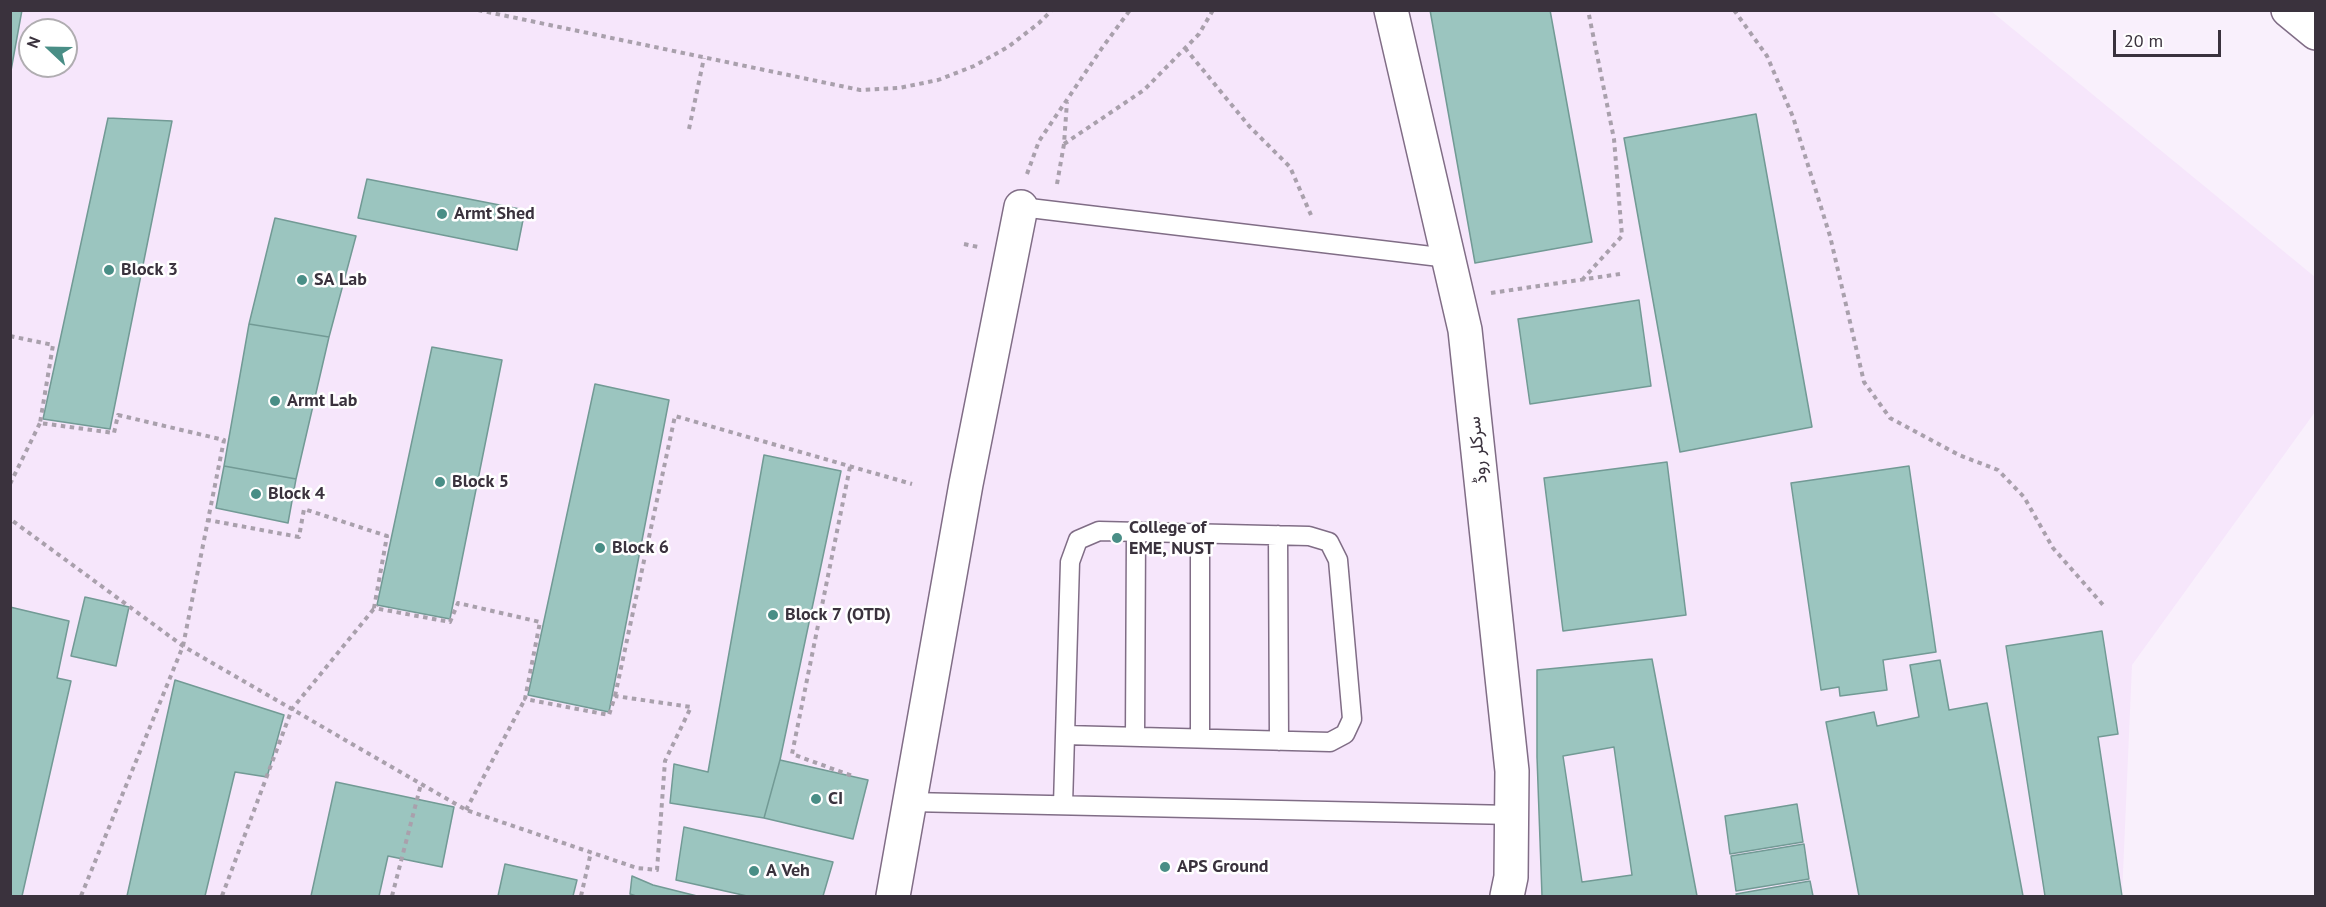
<!DOCTYPE html>
<html>
<head>
<meta charset="utf-8">
<style>
  body { margin:0 }
  #map { position:relative; width:2326px; height:907px; overflow:hidden; background:#f9f0fc; font-family:"PT Sans",sans-serif }
  canvas { display:block }
  .frame { position:absolute; inset:0; border:12px solid #3a323d; pointer-events:none }
  .north { position:absolute; left:18px; top:18px; width:60px; height:60px; box-sizing:border-box; background:#fff; border:2px solid #b0adb1; border-radius:50%; rotate:292deg; font-size:16px; font-weight:700; line-height:24px; text-align:center; color:#3a323d }
  .north::after { content:''; display:block; margin:auto; width:21px; height:27px; background:#498e86; clip-path:polygon(50% 0,100% 100%,50% 72%,0 100%) }
  .scale { position:absolute; left:2113px; top:30px; width:108px; height:27px; box-sizing:border-box; border:3px solid #3a323d; border-top:0; padding-left:8px; font-size:18px; line-height:21px; white-space:nowrap; color:#3a323d; -webkit-text-stroke:4px #fff; paint-order:stroke }
</style>
</head>
<body>
<div id="map">
<canvas width="2326" height="907"></canvas>
<div class="frame"></div>
<div class="north">N</div>
<div class="scale">20 m</div>
</div>
<script>
const context = document.querySelector('canvas').getContext('2d');
context.lineJoin = 'round';
function fillPath(path, color) {
  context.fillStyle = color;
  context.fill(path, 'evenodd');
}
function toPath(rows) {
  const path = new Path2D();
  for (const r of rows) {
    path.moveTo(r[0], r[1]);
    for (let i = 2; i < r.length; i += 2) path.lineTo(r[i], r[i + 1]);
  }
  return path;
}
function strokePath(path, color, width, dash) {
  context.strokeStyle = color;
  context.lineWidth = width;
  context.lineCap = dash ? 'butt' : 'round';
  context.setLineDash(dash || []);
  context.stroke(path);
}
function drawText(font, color, halo, rows, align = 'center') {
  context.font = font + ' "PT Sans",Vazirmatn,sans-serif';
  context.lineWidth = 5;
  context.setLineDash([]);
  context.textBaseline = 'middle';
  context.strokeStyle = halo;
  context.fillStyle = color;
  for (const [text, x, y, turn = 0] of rows) {
    context.save();
    context.translate(x, y);
    context.rotate((+turn || 0) * Math.PI / 180);
    context.textAlign = isNaN(turn) ? turn : align;
    if (halo) context.strokeText(text, 0, 0);
    context.fillText(text, 0, 0);
    context.restore();
  }
}
fillPath(toPath([
  [10,11,1991,11,2315,277,2315,412,2132,665,2122,896,11,896],
  [30,30,66,30,66,66,30,66]
]), '#f6e6fb');
const building = toPath([
  [10,10,22,10,10,76,10,10],
  [1430,10,1550,10,1592,242,1475,263,1430,10],
  [1756,114,1812,427,1680,452,1624,138,1756,114],
  [108,118,172,121,110,429,43,419,108,118],
  [367,179,525,210,517,250,358,218,367,179],
  [275,218,356,236,329,337,249,324,275,218],
  [1639,300,1651,386,1530,404,1518,319,1639,300],
  [249,324,329,337,296,479,224,466,249,324],
  [432,347,502,360,450,619,377,605,432,347],
  [595,384,669,400,609,712,528,695,595,384],
  [764,455,841,471,780,760,764,818,670,803,674,764,708,772,764,455],
  [1667,462,1686,615,1563,631,1544,478,1667,462],
  [224,466,296,479,288,523,216,508,224,466],
  [1909,466,1936,652,1883,660,1887,690,1840,696,1839,687,1821,690,1791,483,1909,466],
  [85,597,129,607,116,666,71,656,85,597],
  [10,607,69,621,57,678,71,681,22,896,10,896,10,607],
  [2102,631,2118,734,2098,737,2122,896,2045,896,2006,646,2102,631],
  [1652,659,1697,896,1542,896,1537,757,1537,670,1652,659],
  [1614,747,1632,875,1582,882,1563,756,1614,747],
  [1940,660,1949,710,1987,703,2023,896,1859,896,1826,722,1874,712,1877,726,1919,717,1910,665,1940,660],
  [175,680,284,715,267,777,235,772,205,896,127,896,175,680],
  [780,760,868,780,853,839,764,818,780,760],
  [336,782,454,807,442,867,388,856,379,896,311,896,336,782],
  [1797,804,1803,842,1730,854,1725,816,1797,804],
  [684,827,833,862,823,896,747,896,676,880,684,827],
  [1804,844,1809,879,1736,891,1731,856,1804,844],
  [505,864,577,880,573,896,498,896,505,864],
  [632,876,653,885,697,896,636,896,630,894,632,876],
  [1810,881,1813,896,1737,896,1736,894,1810,881]
]);
fillPath(building, '#9bc5bf');
strokePath(building, '#729a95', 1.5);
const lane = toPath([
  [1021,207,1448,258],
  [1278,535,1279,741],
  [1135,737,1136,532],
  [1200,738,1200,533],
  [910,802,1512,815],
  [1063,805,1070,562,1078,540,1099,531,1309,536,1329,542,1338,560,1352,719,1345,734,1330,742,1065,735]
]);
const street = toPath([
  [1391,10,1465,330,1512,771,1511,877,1507,896],
  [2288,10,2316,33],
  [893,896,966,484,1021,207]
]);
strokePath(lane, '#806d86', 21);
strokePath(street, '#806d86', 36);
strokePath(toPath([
  [478,10,860,90,899,88,938,80,974,66,1008,47,1039,23,1052,10],
  [1734,10,1767,56,1793,117,1830,236,1864,382,1890,418,1959,455,1998,470,2024,497,2053,548,2104,606],
  [1185,48,1249,126,1290,167,1311,215],
  [689,129,704,58],
  [1064,144,1144,90,1199,34,1213,10],
  [1027,174,1039,141,1102,48,1130,10],
  [1057,184,1064,144,1067,102],
  [964,244,978,247],
  [1582,280,1622,236,1614,139,1588,10],
  [1491,293,1620,274],
  [10,336,53,345,40,423,114,433,118,415,224,440,208,520,299,537,304,509,387,536,374,608,450,622,458,603,540,622,525,699,609,715,615,696,691,707,665,761,657,870,637,868,466,810,183,646,10,519],
  [850,467,792,754,855,777],
  [10,484,40,423],
  [615,696,675,416,912,484],
  [466,810,525,699],
  [81,896,183,646,208,520],
  [222,896,292,709,377,605],
  [392,896,421,784],
  [581,896,591,852]
]), '#a9a0ac', 4, [4.5, 4.5]);
strokePath(lane, '#fff', 18);
strokePath(street, '#fff', 33);
for (const [x, y, r, color] of [
  [442,214,6,"#498e86"],
  [109,270,6,"#498e86"],
  [302,280,6,"#498e86"],
  [275,401,6,"#498e86"],
  [440,482,6,"#498e86"],
  [256,494,6,"#498e86"],
  [1117,538,6,"#498e86"],
  [600,548,6,"#498e86"],
  [773,615,6,"#498e86"],
  [816,799,6,"#498e86"],
  [1165,867,6,"#498e86"],
  [754,871,6,"#498e86"]
]) {
  const dot = new Path2D();
  dot.arc(x, y, r, 0, 2 * Math.PI);
  context.fillStyle = color;
  context.fill(dot);
  strokePath(dot, '#fff', 2);
}
drawText('bold 18px', '#3a323d', '#fff', [
  ["Armt Shed",454,214],
  ["Block 3",121,270],
  ["SA Lab",314,280],
  ["Armt Lab",287,401],
  ["Block 5",452,482],
  ["Block 4",268,494],
  ["College of",1129,528],
  ["EME, NUST",1129,549],
  ["Block 6",612,548],
  ["Block 7 (OTD)",785,615],
  ["CI",828,799],
  ["APS Ground",1177,867],
  ["A Veh",766,871]
], 'left');
drawText('18px', '#3a323d', '#fff', [
  ["سرکلر روڈ",1478,450,-96]
]);
</script>
</body>
</html>
